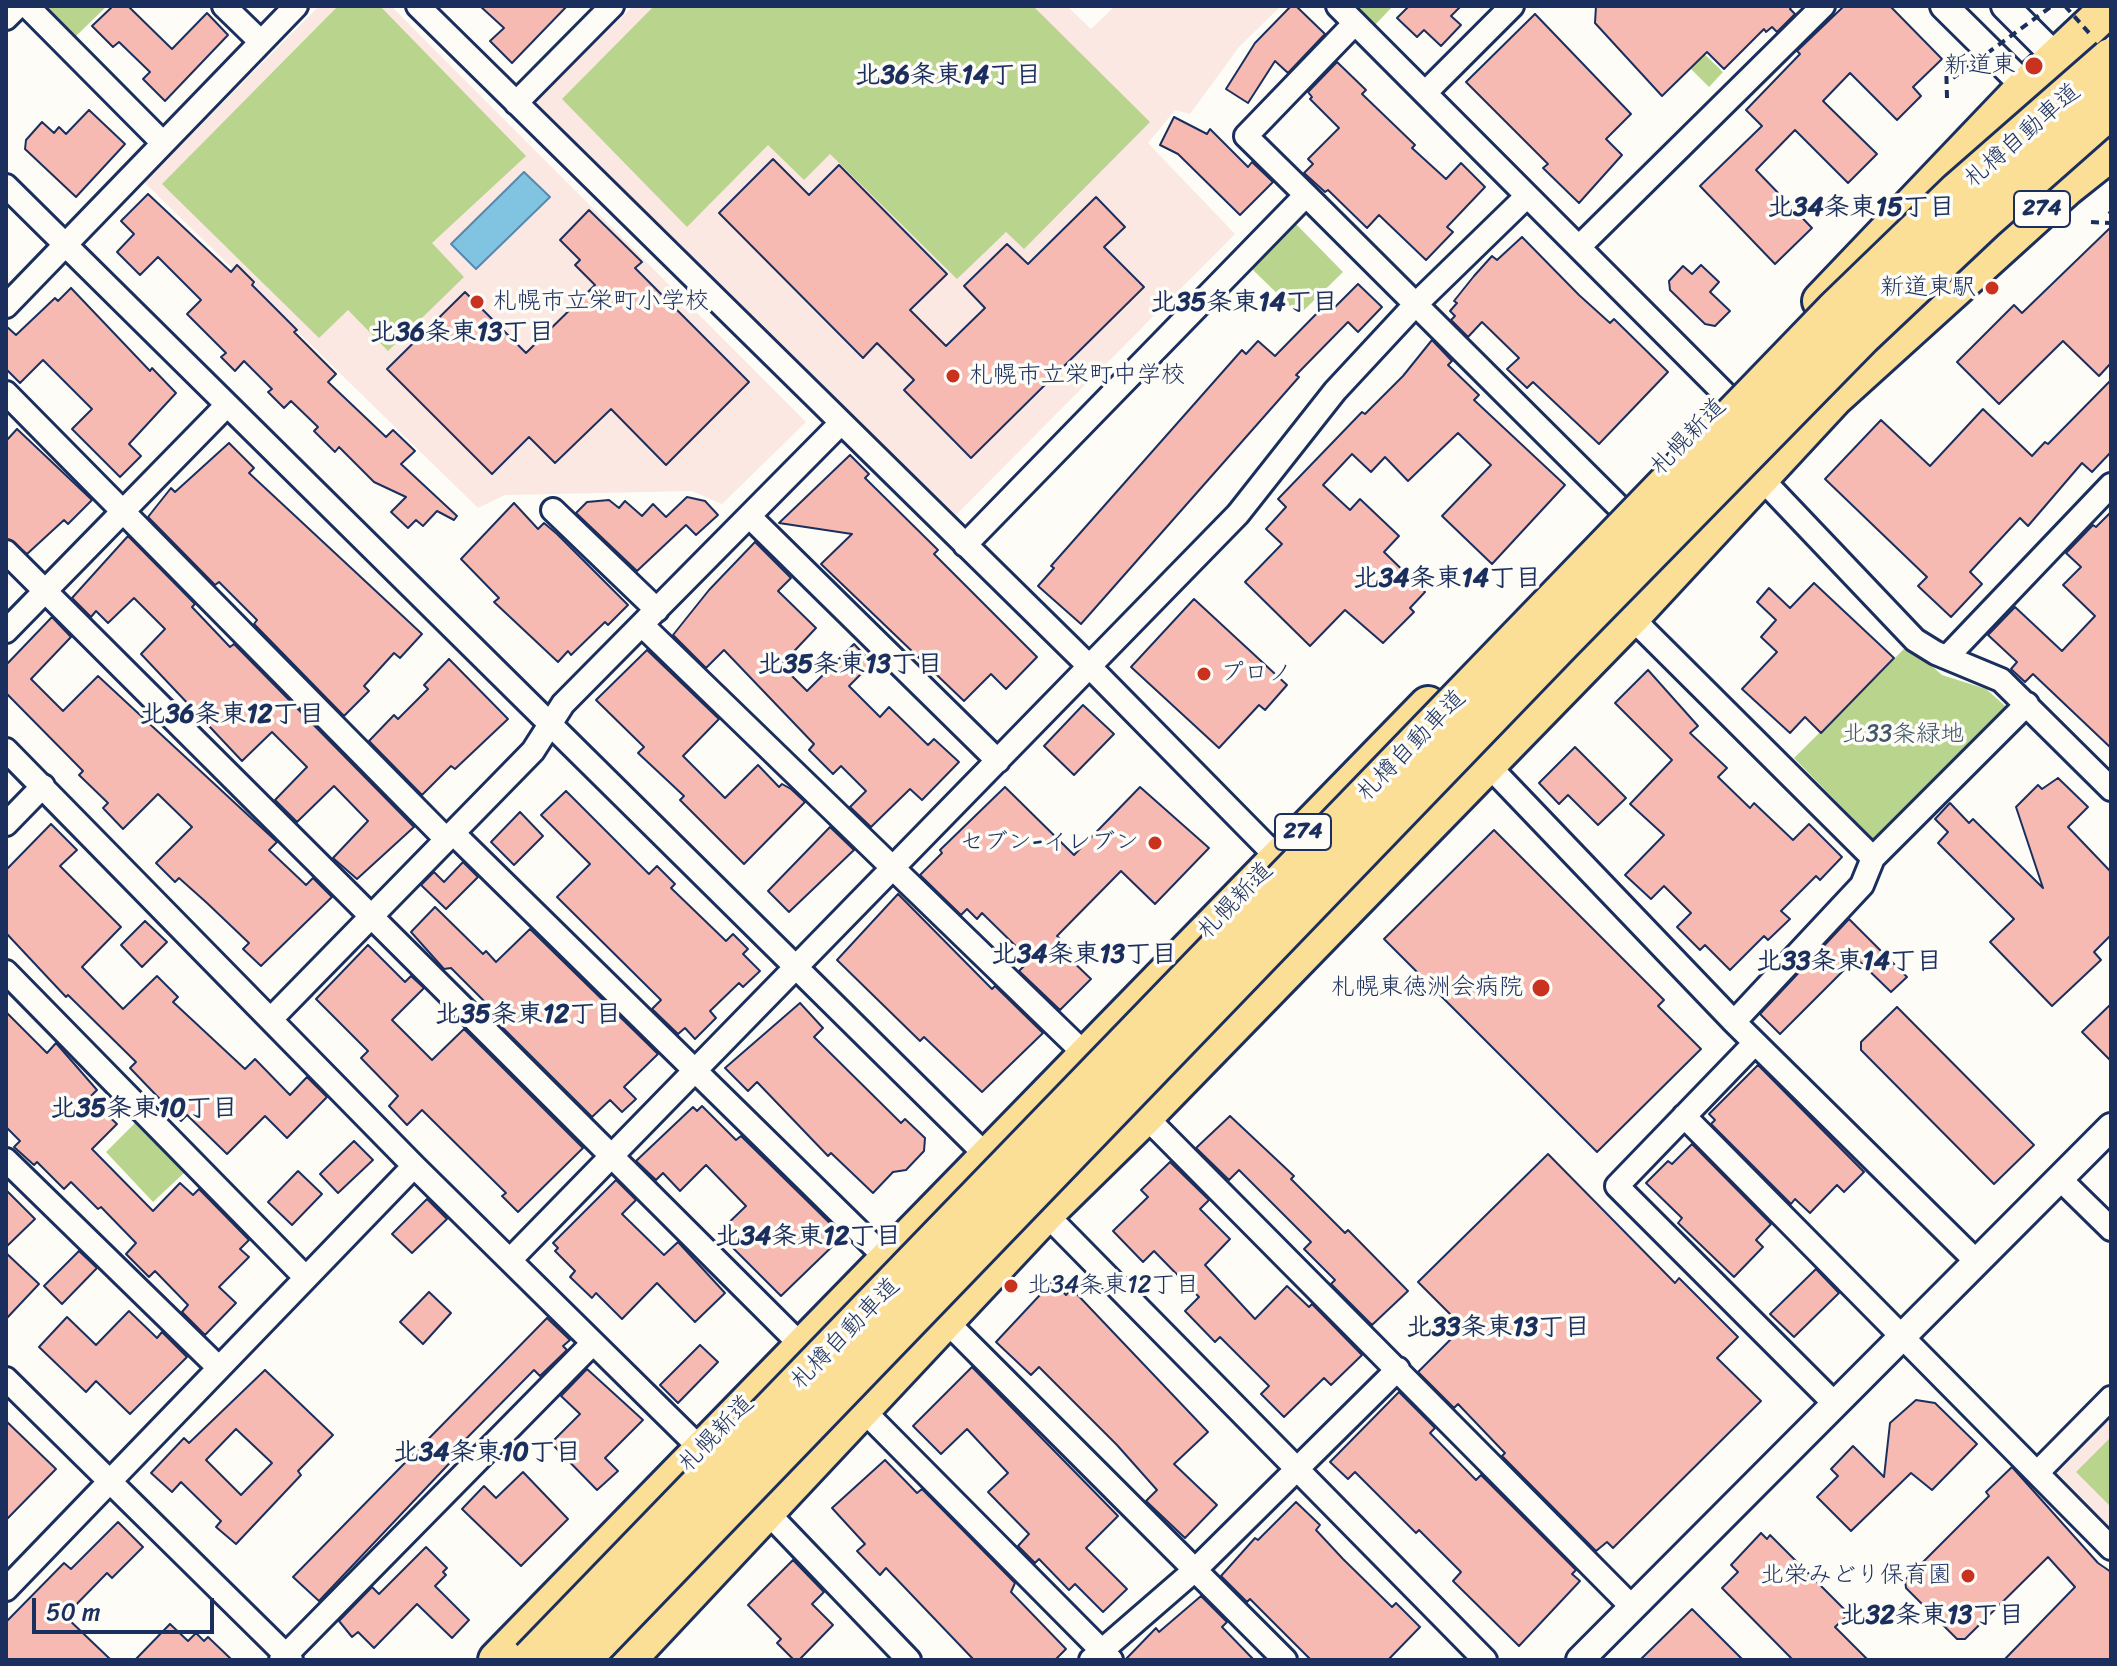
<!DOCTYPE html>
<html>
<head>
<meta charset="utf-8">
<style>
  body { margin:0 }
  #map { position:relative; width:2117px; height:1666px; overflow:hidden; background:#fdfcf7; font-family:Sriracha,sans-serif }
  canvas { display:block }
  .frame { position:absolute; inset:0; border:8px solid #1b2f5e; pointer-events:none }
  .scale { position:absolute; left:32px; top:1598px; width:182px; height:36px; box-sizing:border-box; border:4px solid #1b2f5e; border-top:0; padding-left:10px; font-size:24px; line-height:28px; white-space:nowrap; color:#1b2f5e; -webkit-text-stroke:6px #fdfcf7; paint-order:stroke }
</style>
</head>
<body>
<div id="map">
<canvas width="2117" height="1666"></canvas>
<div class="frame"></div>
<div class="scale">50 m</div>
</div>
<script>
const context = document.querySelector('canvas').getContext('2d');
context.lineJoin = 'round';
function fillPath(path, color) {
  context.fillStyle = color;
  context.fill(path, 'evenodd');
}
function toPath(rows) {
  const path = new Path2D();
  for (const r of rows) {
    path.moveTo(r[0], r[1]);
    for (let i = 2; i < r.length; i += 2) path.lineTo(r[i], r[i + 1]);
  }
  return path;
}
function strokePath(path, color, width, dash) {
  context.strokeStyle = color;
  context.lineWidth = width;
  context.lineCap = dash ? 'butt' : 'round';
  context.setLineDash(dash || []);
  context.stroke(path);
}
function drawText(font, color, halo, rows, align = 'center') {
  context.font = font + ' Sriracha,"Klee One",sans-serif';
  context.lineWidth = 7;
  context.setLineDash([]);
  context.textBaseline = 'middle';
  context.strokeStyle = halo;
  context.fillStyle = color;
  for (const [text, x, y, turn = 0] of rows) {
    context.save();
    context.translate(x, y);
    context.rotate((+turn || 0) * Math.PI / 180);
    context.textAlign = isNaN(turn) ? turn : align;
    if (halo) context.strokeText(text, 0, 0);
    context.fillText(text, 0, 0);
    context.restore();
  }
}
fillPath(toPath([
  [319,6,391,6,806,422,722,504,692,491,505,495,478,508,144,182],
  [633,6,1067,6,1091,29,1115,6,1281,6,1239,47,1190,114,1175,110,1148,143,1235,234,954,517,536,102],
  [2111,1418,2111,1528,2057,1473]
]), '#fbe8e2');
fillPath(toPath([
  [41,6,107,6,73,39],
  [338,6,380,6,526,156,432,243,464,277,388,351,348,310,319,338,162,184],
  [654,6,1033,6,1150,122,1024,249,1006,232,957,279,830,154,804,180,768,145,687,227,562,99],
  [1358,6,1393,6,1375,25],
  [1677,28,1723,72,1709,87,1664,42],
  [1294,222,1343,272,1299,315,1250,267],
  [1908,645,1942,675,1986,689,2012,712,1879,845,1794,758],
  [135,1123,184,1173,153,1202,106,1152],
  [2111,1437,2111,1507,2076,1472]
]), '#b9d58d');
const water = toPath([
  [524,172,550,197,476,269,451,244,524,172]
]);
fillPath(water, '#81c4e2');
strokePath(water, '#5888ad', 2);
const building = toPath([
  [113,6,128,6,172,49,207,13,228,35,165,101,143,79,150,72,119,42,113,47,92,26,113,6],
  [480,6,567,6,512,63,490,41,504,28,480,6],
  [1291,6,1296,6,1325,34,1288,73,1275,61,1248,103,1226,89,1255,43,1291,6],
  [1409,6,1461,6,1451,16,1461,25,1441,46,1424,30,1417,37,1397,18,1409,6],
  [1596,6,1792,6,1790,9,1795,14,1777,32,1772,27,1766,32,1764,29,1724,69,1707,52,1662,96,1595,23,1596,6],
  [1844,6,1890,6,1942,59,1913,87,1921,96,1897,120,1850,73,1823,101,1877,154,1848,183,1795,130,1756,170,1812,228,1775,264,1700,186,1762,126,1746,110,1800,54,1797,51,1844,6],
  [1535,14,1631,114,1606,139,1622,155,1579,203,1543,168,1548,164,1466,82,1535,14],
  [1337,62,1366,90,1362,94,1415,145,1412,148,1446,179,1461,163,1485,187,1447,227,1453,232,1426,260,1379,215,1367,228,1328,190,1325,192,1304,173,1313,164,1308,159,1339,128,1310,99,1312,97,1308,92,1337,62],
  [89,110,125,144,76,197,25,149,26,140,42,122,54,133,59,127,66,134,89,110],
  [1174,117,1207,134,1210,129,1248,167,1252,162,1273,182,1240,215,1178,154,1160,145,1174,117],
  [773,159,809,195,839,165,947,274,910,310,946,346,985,308,964,286,1007,244,1028,264,1096,197,1125,227,1104,247,1144,287,971,458,904,390,914,380,877,343,863,358,719,213,773,159],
  [148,194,231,272,237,265,254,282,252,285,297,330,294,332,336,374,328,382,386,437,393,430,415,451,401,464,457,516,454,520,437,511,423,526,416,520,408,528,391,512,406,497,374,482,339,447,335,452,314,431,318,427,291,401,284,408,268,392,272,389,244,361,235,371,221,357,226,353,187,314,201,300,158,257,140,275,117,252,134,234,121,221,148,194],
  [589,210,642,262,635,268,749,382,666,465,611,409,555,463,529,437,492,474,387,369,465,292,526,353,595,285,575,265,580,260,560,240,589,210],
  [2111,227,2111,363,2099,376,2063,341,1999,404,1957,362,2014,305,2022,313,2111,227],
  [1522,237,1579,295,1610,323,1614,319,1668,372,1599,444,1533,382,1527,388,1507,369,1519,358,1482,322,1468,337,1451,320,1455,316,1450,311,1457,303,1454,301,1474,276,1492,256,1497,260,1522,237],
  [1701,265,1719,282,1710,292,1730,311,1715,326,1705,324,1670,290,1669,281,1683,266,1692,274,1701,265],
  [1358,284,1382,307,1358,332,1348,322,1296,375,1299,377,1081,624,1038,586,1054,568,1051,566,1242,350,1246,354,1258,341,1275,356,1325,305,1331,311,1358,284],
  [71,288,150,371,152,368,176,393,129,444,141,456,120,477,72,429,92,409,43,360,20,383,6,369,6,326,16,335,55,298,58,301,71,288],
  [1432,340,1452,361,1448,365,1479,395,1474,400,1565,485,1492,564,1442,516,1491,465,1458,433,1408,481,1385,457,1371,472,1352,454,1323,485,1350,510,1360,499,1399,536,1384,552,1425,592,1410,608,1414,612,1383,643,1345,610,1310,646,1245,582,1282,544,1266,529,1286,507,1278,499,1362,412,1365,414,1403,376,1432,340],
  [2111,380,2111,452,2092,472,2082,463,2028,526,2020,518,1970,572,1982,584,1951,617,1918,586,1927,577,1825,479,1881,420,1930,466,1983,409,2032,456,2045,442,2048,444,2111,380],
  [17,429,92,500,68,524,64,520,27,554,6,538,6,441,17,429],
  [229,443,254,468,249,473,422,634,400,658,394,653,364,686,369,691,344,716,254,624,257,620,219,582,215,585,148,517,171,488,175,492,229,443],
  [850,455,869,474,865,478,938,550,934,554,1037,657,1006,689,991,674,964,701,821,564,852,534,779,523,850,455],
  [687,497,705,501,718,515,696,535,686,525,637,571,576,513,587,502,609,500,619,508,625,501,642,516,653,504,666,517,687,497],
  [514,503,538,529,544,523,557,534,628,605,608,625,605,622,571,655,568,651,558,662,494,602,499,598,461,559,514,503],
  [2111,512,2111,748,2033,674,2025,682,2011,669,2017,662,1988,635,2015,607,2062,651,2095,616,2063,585,2081,567,2066,553,2093,525,2096,527,2111,512],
  [128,536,195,604,192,607,230,647,234,644,414,827,357,879,333,858,368,821,334,786,297,822,275,800,307,767,272,732,242,761,141,654,165,629,134,598,108,623,96,611,91,617,72,598,128,536],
  [755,542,791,578,778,591,816,628,781,665,807,691,854,644,872,663,849,686,880,717,889,707,928,745,934,739,959,762,922,800,910,789,871,827,850,807,866,791,841,766,833,774,809,750,814,744,724,650,706,668,673,635,709,590,755,542],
  [1814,583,1894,658,1821,733,1805,717,1790,733,1742,689,1777,652,1761,637,1776,620,1757,602,1769,588,1790,608,1814,583],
  [1194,599,1287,685,1265,710,1259,705,1219,748,1131,667,1194,599],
  [52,617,71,637,31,679,63,711,98,676,277,842,269,850,306,885,313,878,332,897,261,966,243,949,249,943,207,903,179,878,175,882,156,863,192,827,158,794,123,829,103,808,108,803,79,775,83,771,6,693,6,665,52,617],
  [647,650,719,719,683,756,725,798,758,765,779,787,782,784,791,789,805,802,744,864,680,800,684,796,638,753,644,747,596,700,647,650],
  [449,659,508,719,455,769,451,766,422,795,369,741,394,715,398,719,428,689,424,685,449,659],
  [1648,670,1698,726,1690,733,1727,768,1718,777,1750,808,1754,803,1793,840,1809,824,1842,857,1820,880,1816,876,1781,911,1790,919,1768,940,1764,936,1730,970,1705,945,1700,950,1677,927,1691,913,1664,886,1651,899,1625,875,1664,835,1630,804,1672,760,1615,703,1648,670],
  [1083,705,1114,734,1074,775,1044,746,1083,705],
  [1575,747,1626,798,1598,825,1568,795,1559,804,1539,783,1575,747],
  [2058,778,2088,807,2068,827,2111,872,2111,935,2094,952,2101,960,2052,1006,1990,942,2014,919,1938,843,1948,832,1935,819,1950,803,1969,823,1973,819,2043,888,2016,807,2038,785,2042,789,2058,778],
  [1005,787,1074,855,1140,787,1209,848,1155,904,1121,871,1057,936,1071,950,1066,955,1091,979,1060,1010,1019,971,1030,960,982,913,977,919,967,909,961,915,920,875,942,853,940,850,1005,787],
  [566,791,649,874,657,866,675,884,671,888,726,941,733,934,748,949,743,954,760,971,743,987,739,983,710,1011,716,1018,695,1039,685,1028,678,1034,652,1009,661,1000,557,897,590,864,541,815,566,791],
  [520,812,543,836,514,865,491,842,520,812],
  [51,824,77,850,60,866,121,927,82,967,123,1009,157,976,178,997,173,1002,245,1069,255,1059,290,1095,307,1077,327,1097,287,1138,265,1116,227,1154,187,1115,181,1121,130,1068,136,1062,68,995,66,997,6,933,6,870,51,824],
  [830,827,854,850,789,912,768,891,830,827],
  [1494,830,1664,1000,1658,1006,1701,1049,1597,1152,1384,939,1494,830],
  [463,862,478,877,446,909,421,885,434,872,444,882,463,862],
  [898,894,992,989,995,986,1043,1033,982,1092,924,1037,920,1041,837,960,898,894],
  [435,907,483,954,486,951,496,962,530,929,658,1054,624,1087,636,1099,622,1112,610,1100,592,1117,484,1009,488,1005,451,968,444,969,411,932,435,907],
  [1849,919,1907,977,1891,992,1856,958,1780,1034,1760,1014,1849,919],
  [145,921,167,942,142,967,121,945,145,921],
  [368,945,405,982,411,976,424,988,392,1020,432,1060,464,1029,583,1148,518,1212,502,1196,506,1193,422,1110,407,1125,389,1106,398,1096,361,1058,368,1051,316,999,368,945],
  [800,1003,823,1028,814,1037,901,1123,905,1119,925,1138,924,1151,906,1170,893,1172,873,1193,831,1153,828,1156,757,1082,748,1091,725,1068,800,1003],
  [2111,1004,2111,1061,2082,1032,2111,1004],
  [1897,1007,2034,1145,1994,1184,1861,1050,1861,1042,1897,1007],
  [6,1012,47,1053,56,1043,97,1090,89,1098,117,1124,92,1149,153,1211,180,1183,193,1195,199,1189,249,1240,240,1249,249,1257,219,1287,236,1303,205,1335,182,1312,188,1305,155,1271,149,1277,126,1254,136,1243,101,1207,98,1209,71,1182,64,1189,37,1162,34,1165,14,1147,20,1141,6,1127,6,1012],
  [1758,1065,1864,1172,1844,1192,1837,1185,1810,1213,1795,1199,1791,1204,1711,1124,1715,1120,1709,1114,1758,1065],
  [702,1106,736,1140,741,1136,843,1236,781,1296,718,1233,746,1206,706,1165,680,1191,663,1173,656,1180,636,1161,693,1107,697,1111,702,1106],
  [1230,1116,1294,1176,1291,1179,1345,1233,1348,1230,1408,1291,1372,1325,1331,1284,1335,1280,1304,1249,1311,1242,1239,1170,1229,1180,1196,1148,1230,1116],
  [354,1141,373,1160,338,1193,320,1174,354,1141],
  [1692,1144,1771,1224,1756,1240,1763,1247,1734,1277,1678,1223,1682,1218,1646,1183,1668,1161,1672,1164,1692,1144],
  [1548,1154,1675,1283,1679,1278,1738,1337,1717,1358,1761,1401,1613,1548,1607,1542,1596,1551,1502,1456,1505,1453,1501,1449,1458,1404,1454,1408,1418,1372,1463,1327,1418,1282,1548,1154],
  [1170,1162,1209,1200,1200,1209,1230,1239,1205,1265,1255,1319,1287,1286,1309,1307,1312,1304,1362,1355,1331,1385,1324,1378,1284,1417,1261,1394,1269,1386,1220,1337,1215,1342,1185,1311,1199,1297,1154,1251,1143,1262,1113,1231,1148,1197,1141,1190,1170,1162],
  [298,1171,322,1194,292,1225,268,1202,298,1171],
  [616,1180,636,1200,622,1214,664,1255,678,1242,725,1293,695,1322,657,1283,622,1319,596,1293,592,1298,570,1277,575,1271,555,1251,558,1248,553,1243,616,1180],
  [6,1190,35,1219,6,1247,6,1190],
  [427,1199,447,1219,412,1253,392,1234,427,1199],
  [79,1251,97,1268,62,1304,44,1286,79,1251],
  [6,1253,39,1284,6,1319,6,1253],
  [1816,1269,1839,1293,1794,1337,1770,1314,1816,1269],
  [1053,1281,1066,1295,1072,1289,1208,1432,1174,1464,1217,1505,1185,1538,1146,1501,1157,1490,1117,1445,1039,1367,1031,1375,996,1342,1053,1281],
  [429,1292,451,1313,423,1344,400,1322,429,1292],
  [129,1311,157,1338,162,1332,187,1357,130,1414,96,1381,86,1392,39,1347,67,1317,96,1345,129,1311],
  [547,1318,570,1340,563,1346,567,1350,540,1376,534,1370,458,1447,462,1450,319,1601,293,1577,547,1318],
  [700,1345,718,1362,678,1403,660,1385,700,1345],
  [972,1367,1118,1516,1086,1548,1127,1589,1103,1612,1075,1584,1069,1590,1039,1559,1035,1563,1018,1546,1029,1534,988,1492,1008,1473,967,1429,941,1454,913,1426,972,1367],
  [587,1369,643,1420,605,1458,618,1471,597,1490,551,1443,580,1414,561,1396,587,1369],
  [265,1370,333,1435,298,1471,301,1475,236,1544,216,1527,221,1521,181,1482,172,1492,151,1473,184,1438,189,1443,265,1370],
  [236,1429,272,1463,241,1495,206,1460,236,1429],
  [1399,1392,1435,1428,1430,1433,1476,1480,1481,1475,1576,1570,1572,1574,1580,1581,1519,1646,1453,1581,1461,1572,1419,1530,1416,1533,1355,1472,1348,1479,1330,1462,1399,1392],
  [1916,1400,1935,1403,1977,1444,1932,1490,1911,1473,1851,1531,1817,1497,1838,1476,1831,1469,1853,1446,1884,1477,1890,1423,1916,1400],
  [6,1421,56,1469,6,1520,6,1421],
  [885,1460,917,1493,922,1489,1015,1583,1011,1592,1066,1649,1055,1660,974,1660,886,1568,880,1575,857,1551,865,1544,832,1508,885,1460],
  [2012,1467,2098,1563,2111,1572,2111,1660,2004,1660,2075,1587,2048,1557,1965,1639,1957,1639,1906,1588,1905,1580,1989,1496,1986,1492,2012,1467],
  [523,1472,568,1519,521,1566,462,1509,484,1486,496,1498,523,1472],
  [1296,1502,1320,1525,1316,1530,1343,1559,1392,1607,1396,1603,1420,1627,1388,1660,1311,1660,1250,1599,1247,1602,1221,1576,1255,1538,1258,1540,1296,1502],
  [118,1522,143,1547,112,1578,107,1573,65,1616,111,1660,6,1660,6,1622,64,1563,71,1569,118,1522],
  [1761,1533,1767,1539,1770,1535,1849,1614,1835,1627,1868,1660,1793,1660,1722,1588,1738,1572,1731,1565,1761,1533],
  [426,1547,447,1568,443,1572,446,1575,435,1586,469,1620,452,1638,417,1604,374,1648,358,1632,352,1637,339,1621,372,1587,379,1594,426,1547],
  [793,1560,824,1592,812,1604,833,1625,799,1660,794,1660,777,1643,781,1639,748,1605,793,1560],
  [1201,1596,1227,1622,1222,1627,1254,1660,1125,1660,1156,1628,1159,1632,1201,1596],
  [1692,1609,1743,1660,1640,1660,1692,1609],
  [170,1624,188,1641,196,1633,204,1641,208,1637,232,1660,135,1660,170,1624]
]);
fillPath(building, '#f6bab2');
strokePath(building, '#1b2f5e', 2);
const minor = toPath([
  [27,6,162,142],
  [224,6,261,42],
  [418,6,1090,667,1278,858],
  [1338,6,1728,397],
  [6,18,18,6],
  [1425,93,1512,6],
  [516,103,612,6],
  [6,186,995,1164],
  [1306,195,1620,508],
  [1579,247,1823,6],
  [6,306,296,6],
  [6,393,446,839],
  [1761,478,1915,640,1936,653,2001,680,2111,789],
  [553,510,657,610],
  [749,516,998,761],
  [965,545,1306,195,1246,136,1355,23],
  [6,552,802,1346],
  [1631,617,1873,858],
  [642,625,1086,1055],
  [6,631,227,405],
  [1948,656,2111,485],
  [6,750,414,1166,701,1449],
  [1488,765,1734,1022,1977,1262],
  [6,824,43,786],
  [453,833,887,1259],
  [6,972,306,1278],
  [271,1019,533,751,563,704,840,424],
  [1734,1022,1862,885,1873,858,2027,704],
  [1755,1043,1617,1186,1835,1404],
  [1145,1116,1633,1608],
  [1684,1116,2111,1548],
  [6,1160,219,1368],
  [2060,1179,2111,1229],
  [1037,1205,1485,1660],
  [511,1259,1238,514,1335,391,1414,306,1527,196],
  [945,1320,1285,1660],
  [6,1379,291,1660],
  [861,1408,1111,1660],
  [2037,1473,2111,1398],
  [767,1512,909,1660],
  [6,1589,414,1166],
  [281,1660,593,1343],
  [1091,1660,1196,1569,1398,1369]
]);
const tertiary = toPath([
  [1944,6,2037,98],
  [2005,6,2067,68],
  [1580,1660,2111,1127]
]);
const trunk = toPath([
  [1821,301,2026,86,2111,6],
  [497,1660,1428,705],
  [627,1660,1046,1213,1145,1116,1631,617,1834,398,2067,187,2111,152]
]);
strokePath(minor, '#1b2f5e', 28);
strokePath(tertiary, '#1b2f5e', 32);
strokePath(trunk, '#1b2f5e', 42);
strokePath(toPath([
  [1947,98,1946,59,1953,59,1953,78],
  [2109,214,2111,212],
  [2091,222,2111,223]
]), '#1b2f5e', 4, [8, 6]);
strokePath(minor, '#fdfcf7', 22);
strokePath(tertiary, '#fdfcf7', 26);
strokePath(trunk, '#fbdf96', 36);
const motorwayBridge = toPath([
  [532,1660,1837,310,1959,192,2111,59],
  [579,1660,1561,641,1861,335,1984,219,2111,107]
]);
strokePath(motorwayBridge, '#1b2f5e', 46, []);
strokePath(toPath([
  [2065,6,2090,34],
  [1953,78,2052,6]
]), '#1b2f5e', 4, [8, 6]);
strokePath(motorwayBridge, '#fbdf96', 40);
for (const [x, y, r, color] of [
  [2034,66,10,"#c8321e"],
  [1992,288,8,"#c8321e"],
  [477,302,8,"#c8321e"],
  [953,376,8,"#c8321e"],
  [1204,674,8,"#c8321e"],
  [1155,843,8,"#c8321e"],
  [1541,988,10,"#c8321e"],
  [1011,1286,8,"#c8321e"],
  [1968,1576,8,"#c8321e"]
]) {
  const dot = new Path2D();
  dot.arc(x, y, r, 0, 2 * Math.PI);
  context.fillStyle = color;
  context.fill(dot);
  strokePath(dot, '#fdfcf7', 3);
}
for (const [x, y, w] of [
  [2042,209,56],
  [1303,832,56]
]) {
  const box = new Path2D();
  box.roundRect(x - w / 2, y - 18, w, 36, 6);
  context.fillStyle = '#fdfcf7';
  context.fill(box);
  strokePath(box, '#1b2f5e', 2);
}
drawText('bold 22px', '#1b2f5e', null, [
  ["274",2042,209],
  ["274",1303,832]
]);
drawText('24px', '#1b2f5e', '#fdfcf7', [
  ["新道東",2016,66],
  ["新道東駅",1976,288],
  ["札幌市立栄町小学校",493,302,"left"],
  ["札幌市立栄町中学校",969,376,"left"],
  ["プロノ",1220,674,"left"],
  ["セブン-イレブン",1139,843],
  ["札幌東徳洲会病院",1523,988],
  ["北34条東12丁目",1027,1286,"left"],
  ["北栄みどり保育園",1952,1576]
], 'right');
drawText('24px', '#1b2f5e', '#fdfcf7', [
  ["札樽自動車道",2023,136,-41],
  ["札幌新道",1689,437,-46],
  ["札樽自動車道",1412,746,-46],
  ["札幌新道",1236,901,-46],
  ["札樽自動車道",846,1334,-46],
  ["札幌新道",717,1434,-46]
]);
drawText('24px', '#42586a', '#fdfcf7', [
  ["北33条緑地",1903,735]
]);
drawText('bold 26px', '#1b2f5e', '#fdfcf7', [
  ["北36条東14丁目",948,76],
  ["北34条東15丁目",1861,208],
  ["北35条東14丁目",1244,303],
  ["北36条東13丁目",462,333],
  ["北34条東14丁目",1447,579],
  ["北35条東13丁目",850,665],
  ["北36条東12丁目",232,715],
  ["北34条東13丁目",1084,955],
  ["北33条東14丁目",1849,962],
  ["北35条東12丁目",528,1015],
  ["北35条東10丁目",144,1109],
  ["北34条東12丁目",808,1237],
  ["北33条東13丁目",1498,1328],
  ["北34条東10丁目",487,1453],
  ["北32条東13丁目",1932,1616]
]);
</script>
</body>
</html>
